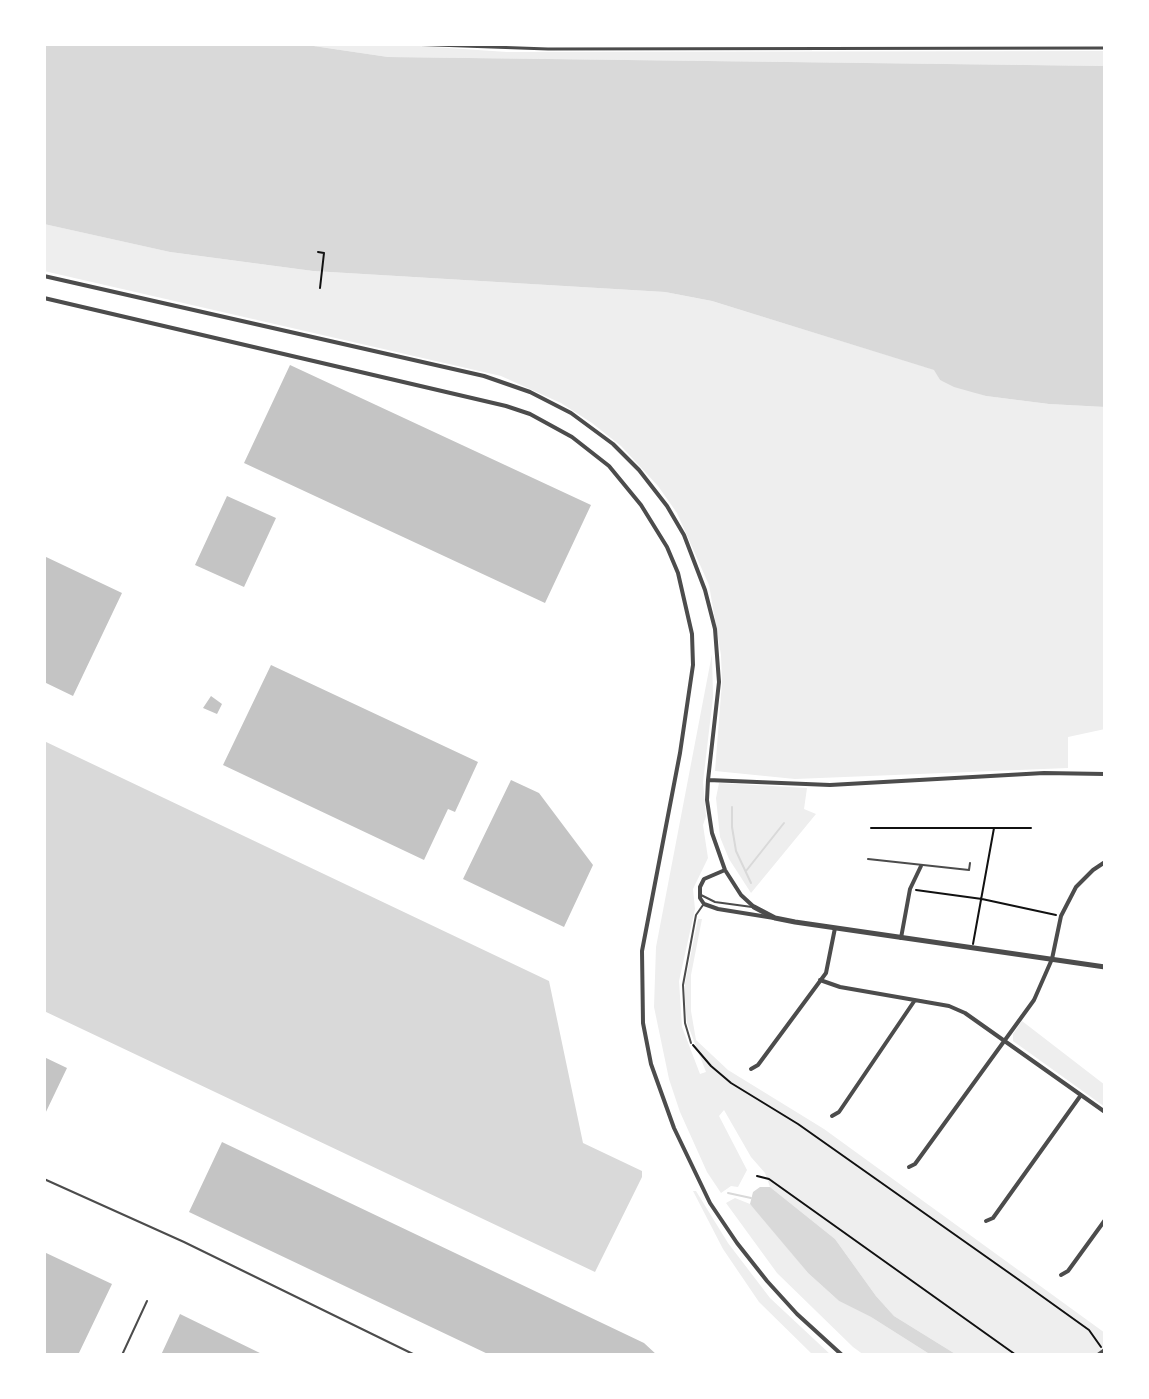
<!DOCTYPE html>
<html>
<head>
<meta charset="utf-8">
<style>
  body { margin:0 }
  #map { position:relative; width:1149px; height:1399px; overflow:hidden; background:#fff; font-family:Barlow,sans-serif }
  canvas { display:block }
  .frame { position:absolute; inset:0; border:46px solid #fff; pointer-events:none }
</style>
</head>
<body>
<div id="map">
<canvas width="1149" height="1399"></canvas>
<div class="frame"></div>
</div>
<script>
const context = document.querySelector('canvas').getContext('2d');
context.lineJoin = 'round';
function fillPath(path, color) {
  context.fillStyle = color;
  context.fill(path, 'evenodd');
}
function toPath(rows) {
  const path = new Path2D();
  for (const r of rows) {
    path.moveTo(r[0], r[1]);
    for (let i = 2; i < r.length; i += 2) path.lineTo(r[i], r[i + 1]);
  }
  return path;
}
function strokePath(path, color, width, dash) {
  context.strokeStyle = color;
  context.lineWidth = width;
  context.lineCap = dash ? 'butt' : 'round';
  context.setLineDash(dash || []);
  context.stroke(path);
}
fillPath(toPath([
  [300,44,390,44,507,52,1105,51,1105,66,388,57],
  [44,224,170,252,313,271,665,292,712,301,935,370,940,380,986,396,1049,404,1105,407,1105,729,1068,737,1068,768,795,779,715,771,722,682,721,655,709,585,677,513,658,486,621,446,592,423,561,403,501,376,44,271],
  [712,654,713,697,703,782,706,816,703,825,708,858,693,889,695,909,679,981,682,1027,700,1074,706,1072,687,1023,685,1000,685,983,698,919,702,919,691,975,691,1011,696,1040,728,1070,824,1129,1105,1333,1105,1355,957,1355,894,1316,876,1296,835,1239,770,1187,765,1173,751,1157,724,1110,719,1116,747,1170,738,1187,731,1186,721,1193,707,1172,680,1112,669,1079,654,1007,656,947],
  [719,783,807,788,804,809,816,814,751,893,729,859,720,837,716,798],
  [1022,1021,1105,1085,1105,1107,1013,1041,1013,1034],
  [693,1191,696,1191,728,1243,770,1298,831,1355,813,1355,759,1302,723,1249],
  [735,1198,750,1204,757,1211,808,1273,839,1301,871,1317,931,1355,864,1355,853,1347,777,1273,726,1203]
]), '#eee');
fillPath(toPath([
  [44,44,300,44,388,57,1105,66,1105,407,1049,404,986,396,954,387,940,380,934,370,712,301,665,292,313,271,170,252,44,224],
  [44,741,549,981,583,1143,642,1171,642,1177,595,1272,44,1011],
  [760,1187,770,1187,835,1239,876,1296,894,1316,957,1355,931,1355,871,1317,839,1301,808,1273,750,1204,753,1192]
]), '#d9d9d9');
strokePath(toPath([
  [732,807,732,827,736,851,751,883],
  [746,871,784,823],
  [728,1193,751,1198]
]), '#d9d9d9', 2);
fillPath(toPath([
  [290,365,591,505,545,603,244,463],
  [227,496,276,518,244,587,195,565],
  [44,556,122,593,73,696,44,682],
  [271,665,478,762,455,812,448,809,424,860,223,765],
  [211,696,222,704,217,714,203,708],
  [511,780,539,793,593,865,564,927,463,879],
  [44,1057,67,1068,44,1116],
  [222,1142,644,1343,657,1355,490,1355,189,1212],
  [44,1252,112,1284,78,1355,44,1355],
  [180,1314,264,1355,161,1355]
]), '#c4c4c4');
strokePath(toPath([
  [318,252,324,253,320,288],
  [871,828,1031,828],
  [916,890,982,899,1056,915],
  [973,944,994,828],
  [693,1045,711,1066,731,1083,798,1124,1022,1282,1089,1330,1101,1347],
  [757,1176,769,1179,1016,1355]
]), '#111', 2);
strokePath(toPath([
  [868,859,969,870,970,863],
  [701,895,715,902,752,907],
  [691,1043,685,1023,683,985,696,915,703,905],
  [44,1179,184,1242,415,1355],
  [122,1355,147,1301]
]), '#4c4c4c', 2);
strokePath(toPath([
  [407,44,548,49,1105,48]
]), '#4c4c4c', 3);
strokePath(toPath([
  [44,276,484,376,530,392,571,413,613,444,639,470,667,506,684,535,705,590,715,629,719,682,708,780,707,800,712,833,725,870,741,895,754,907],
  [44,298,506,406,530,414,572,437,609,466,641,505,667,547,678,573,692,634,693,665,680,753,642,951,643,1023,651,1064,674,1128,710,1203,737,1243,767,1281,797,1314,842,1355],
  [708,780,830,785,1044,773,1105,774],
  [725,870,704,879,700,887,700,898,704,904,718,909,774,918],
  [901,938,910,889,921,866],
  [820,980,840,987,949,1006,965,1013,1105,1112],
  [751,1069,758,1065,826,973,835,928],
  [832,1116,839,1112,915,1000],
  [909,1167,915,1164,1034,1000,1052,959,1061,916,1076,887,1093,870,1105,862],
  [986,1221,993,1218,1081,1095],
  [1061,1275,1068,1271,1105,1220],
  [1098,1355,1105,1350]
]), '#4c4c4c', 4);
strokePath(toPath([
  [754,907,775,918,795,922,1105,967]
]), '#4c4c4c', 5);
</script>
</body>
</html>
